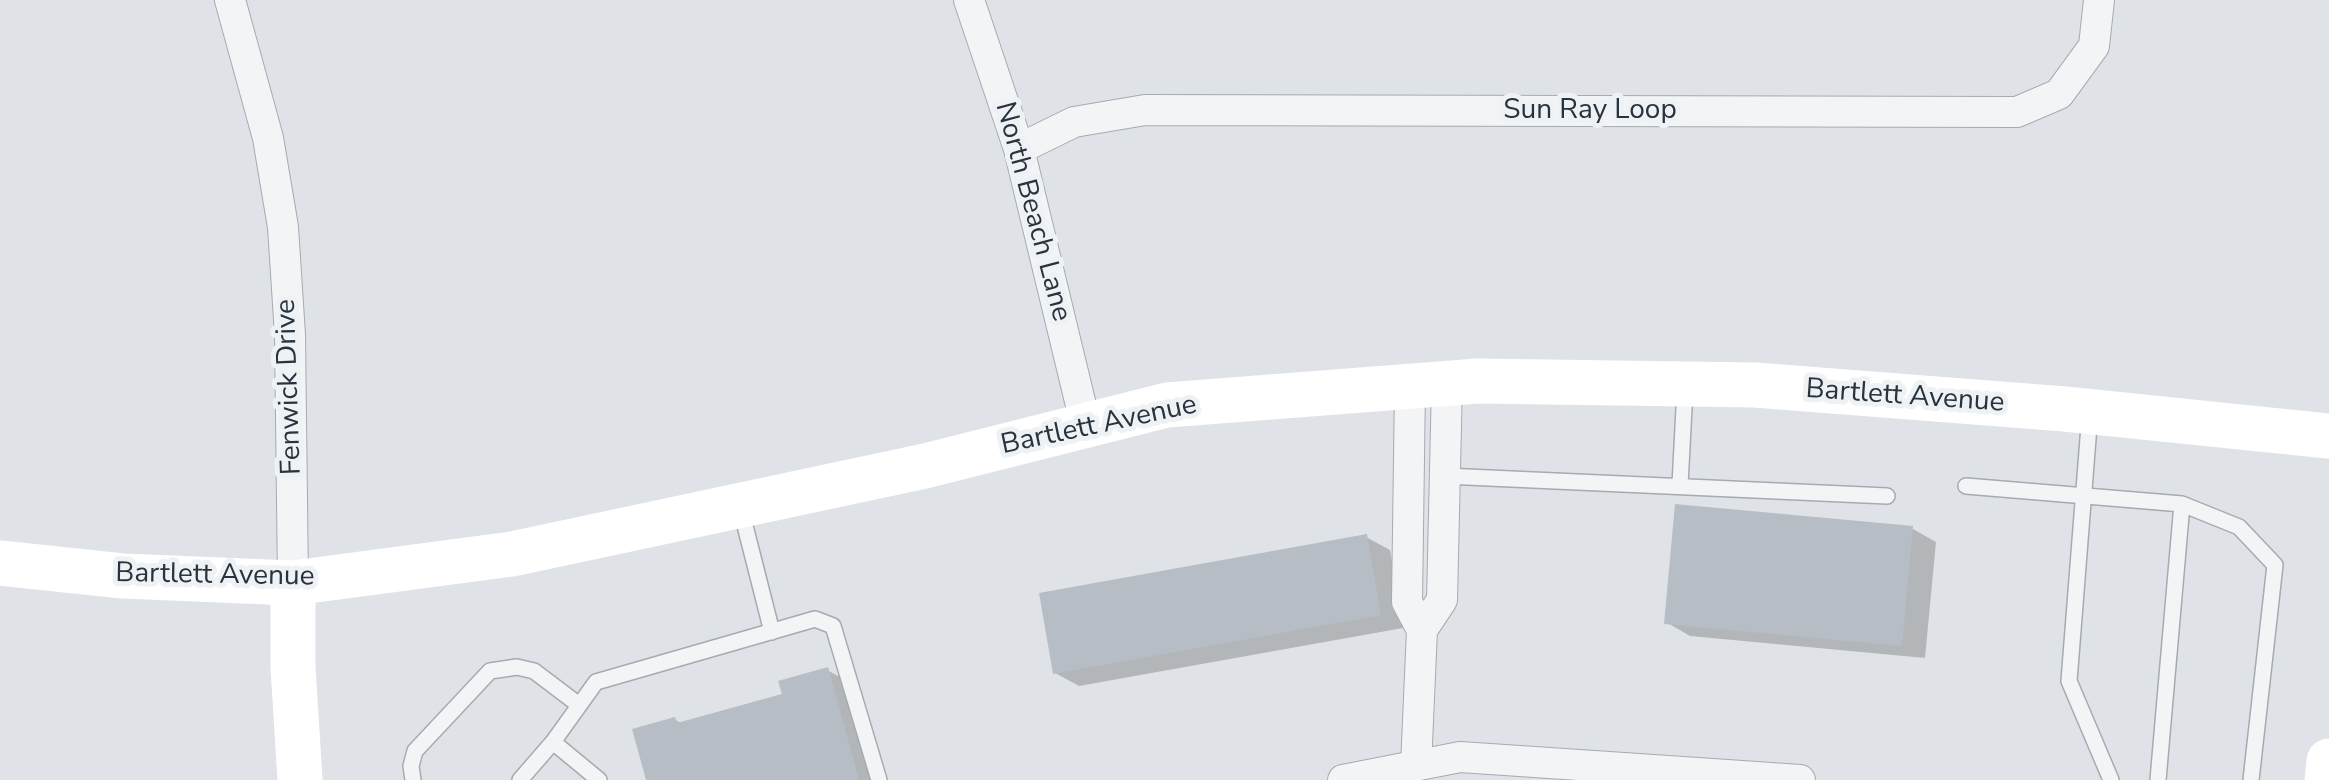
<!DOCTYPE html>
<html>
<head>
<meta charset="utf-8">
<style>
  body { margin:0 }
  canvas { display:block; background:#dfe3e7 }
</style>
</head>
<body>
<canvas width="2329" height="780"></canvas>
<script>
const context = document.querySelector('canvas').getContext('2d');
context.lineJoin = 'round';
function fillPath(path, color) {
  context.fillStyle = color;
  context.fill(path, 'evenodd');
}
function toPath(rows) {
  const path = new Path2D();
  for (const r of rows) {
    path.moveTo(r[0], r[1]);
    for (let i = 2; i < r.length; i += 2) path.lineTo(r[i], r[i + 1]);
  }
  return path;
}
function strokePath(path, color, width, dash) {
  context.strokeStyle = color;
  context.lineWidth = width;
  context.lineCap = dash ? 'butt' : 'round';
  context.setLineDash(dash || []);
  context.stroke(path);
}
function drawText(font, color, halo, rows, align = 'center') {
  context.font = font + ' "Nunito Sans",sans-serif';
  context.lineWidth = 10;
  context.setLineDash([]);
  context.textBaseline = 'middle';
  context.strokeStyle = halo;
  context.fillStyle = color;
  for (const [text, x, y, turn = 0] of rows) {
    context.save();
    context.translate(x, y);
    context.rotate((+turn || 0) * Math.PI / 180);
    context.textAlign = isNaN(turn) ? turn : align;
    if (halo) context.strokeText(text, 0, 0);
    context.fillText(text, 0, 0);
    context.restore();
  }
}
fillPath(toPath([
  [1913,529,1936,542,1925,658,1690,636,1666,622],
  [1366,537,1390,550,1403,628,1079,686,1055,673],
  [827,670,851,683,877,780,649,780,675,720,683,724,785,695]
]), '#0003');
fillPath(toPath([
  [1675,504,1913,526,1902,646,1664,624],
  [1367,534,1381,615,1053,674,1039,593],
  [828,667,859,780,646,780,632,729,675,717,677,723,782,694,778,681]
]), '#b7bdc4');
const lane = toPath([
  [2090,413,2069,681,2111,780],
  [1445,476,1887,496],
  [1680,485,1685,389],
  [1966,486,2182,504,2158,780],
  [2182,504,2239,527,2275,565,2251,780],
  [741,510,772,632],
  [553,742,599,780],
  [413,780,411,766,415,751,490,671,517,667,534,671,579,705],
  [520,780,553,742,596,682,815,619,833,626,879,780]
]);
const street = toPath([
  [230,0,268,138,283,227,290,335,293,583],
  [969,0,1019,149,1086,426],
  [1019,149,1074,122,1145,110,2017,112,2059,94,2094,46,2099,0],
  [1410,386,1407,602,1422,630,1416,766],
  [1422,630,1442,600,1447,383],
  [1698,773,1800,780],
  [1343,780,1460,757,1698,773,1707,780]
]);
strokePath(lane, '#a5abb1', 18);
strokePath(street, '#a5abb1', 32);
strokePath(lane, '#f2f4f6', 15);
strokePath(street, '#f2f4f6', 30);
strokePath(toPath([
  [0,563,123,576,293,583,512,554,925,466,1167,405,1478,381,1755,385,2065,409,2329,436],
  [293,583,293,667,300,780],
  [2327,780,2329,761]
]), '#fff', 45);
drawText('28px', '#29333e', '#eef2f5', [
  ["Sun Ray Loop",1590,111],
  ["North Beach Lane",1032,212,75],
  ["Fenwick Drive",290,387,-92],
  ["Bartlett Avenue",1905,397,4],
  ["Bartlett Avenue",1099,426,-12],
  ["Bartlett Avenue",215,576,1]
]);
</script>
</body>
</html>
